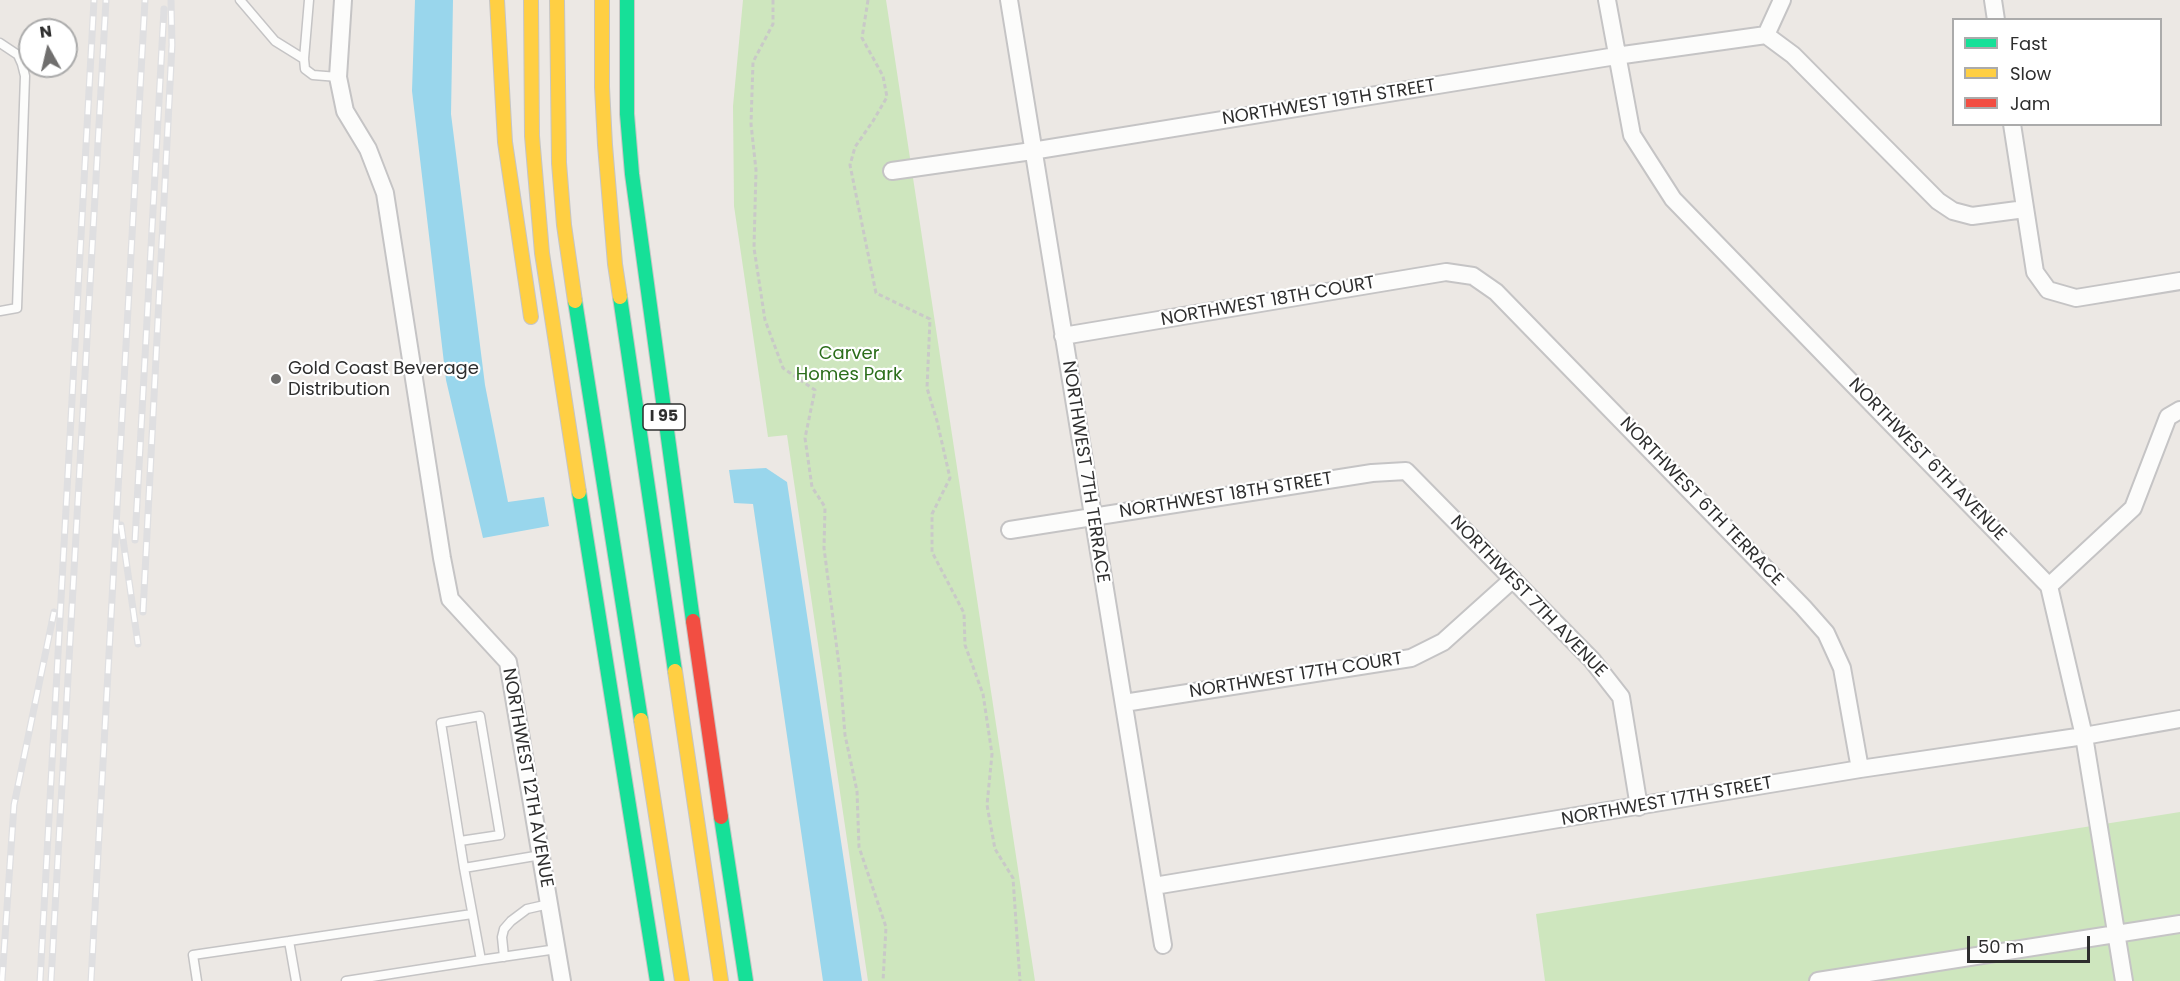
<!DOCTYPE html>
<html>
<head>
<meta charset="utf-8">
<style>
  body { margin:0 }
  #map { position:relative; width:2180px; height:981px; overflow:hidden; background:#ece8e4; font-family:Poppins,sans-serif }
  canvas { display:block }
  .legend { position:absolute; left:1952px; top:18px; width:210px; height:108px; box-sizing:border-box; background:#fff; border:2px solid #ababab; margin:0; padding:8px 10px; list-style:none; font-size:18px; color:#2e2e2e }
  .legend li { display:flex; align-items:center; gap:12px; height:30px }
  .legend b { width:30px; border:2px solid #ababab }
  .north { position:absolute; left:18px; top:18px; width:60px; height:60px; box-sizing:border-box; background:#fff; border:2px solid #ababab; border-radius:50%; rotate:352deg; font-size:16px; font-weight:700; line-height:24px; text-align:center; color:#2e2e2e }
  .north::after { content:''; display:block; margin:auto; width:21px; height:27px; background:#706f6e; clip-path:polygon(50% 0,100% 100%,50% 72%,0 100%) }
  .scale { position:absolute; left:1967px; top:936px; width:123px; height:27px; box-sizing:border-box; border:3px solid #2e2e2e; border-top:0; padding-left:8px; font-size:18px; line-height:21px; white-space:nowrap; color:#2e2e2e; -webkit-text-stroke:4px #fff; paint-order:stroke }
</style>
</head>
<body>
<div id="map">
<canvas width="2180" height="981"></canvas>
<ul class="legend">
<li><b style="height:8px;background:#16e098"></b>Fast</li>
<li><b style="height:8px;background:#ffcf43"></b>Slow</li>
<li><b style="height:8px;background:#f24e42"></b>Jam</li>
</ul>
<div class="north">N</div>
<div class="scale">50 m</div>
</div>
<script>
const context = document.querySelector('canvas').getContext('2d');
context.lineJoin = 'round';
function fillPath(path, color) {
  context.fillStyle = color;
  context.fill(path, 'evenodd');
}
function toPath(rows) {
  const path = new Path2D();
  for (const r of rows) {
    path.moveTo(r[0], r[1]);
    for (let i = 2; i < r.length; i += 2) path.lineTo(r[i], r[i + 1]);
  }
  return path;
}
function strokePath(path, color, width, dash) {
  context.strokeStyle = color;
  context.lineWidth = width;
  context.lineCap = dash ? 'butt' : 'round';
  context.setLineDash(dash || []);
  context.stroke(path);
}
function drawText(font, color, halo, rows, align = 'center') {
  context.font = font + ' Poppins,sans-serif';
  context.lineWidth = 4.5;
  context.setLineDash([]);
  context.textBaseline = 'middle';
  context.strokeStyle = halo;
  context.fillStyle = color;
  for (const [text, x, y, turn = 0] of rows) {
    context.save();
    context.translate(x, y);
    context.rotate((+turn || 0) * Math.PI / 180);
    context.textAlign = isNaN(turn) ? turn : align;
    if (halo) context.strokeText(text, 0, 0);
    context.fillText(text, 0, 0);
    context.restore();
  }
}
fillPath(toPath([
  [743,0,886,0,1035,981,868,981,787,435,768,437,734,206,733,106],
  [2180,812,2180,981,1545,981,1536,914]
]), '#cee6be');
fillPath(toPath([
  [415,0,453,0,451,114,485,385,508,502,544,497,549,526,483,538,446,380,412,91],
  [766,468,787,482,862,981,823,981,753,504,734,503,729,470]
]), '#99d6ec');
const lane = toPath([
  [240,0,275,41,304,59],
  [309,0,304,59,305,69,313,75,338,77],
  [0,43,18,55,22,64,25,76,17,308,0,311],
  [460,841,500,835,480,716,441,723,464,868,541,855],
  [504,957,502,937,504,929,511,921,527,909,549,904],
  [481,960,557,949],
  [197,981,193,955,289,941],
  [296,981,289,941,472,914],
  [346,981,481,960,464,868]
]);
const street = toPath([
  [343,0,338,77,345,111,368,149,385,193,442,558,450,599,508,662,562,981],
  [1009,0,1163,945],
  [1607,0,1632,135,1673,199,2049,586,2084,736,2124,981],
  [1782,0,1766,35,1793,55,1938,201,1953,211,1972,216,2025,209],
  [1993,0,1996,20],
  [2012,124,2035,272,2048,290,2076,298,2180,281],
  [892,171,1032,151,1616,56,1766,35],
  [1063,336,1446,272,1473,276,1496,292,1803,607,1826,633,1842,668,1860,769],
  [1010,530,1372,473,1406,471,1592,660,1621,697,1639,807],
  [2049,586,2133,508,2168,417,2180,410],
  [1124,703,1411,658,1443,642,1513,579],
  [1154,886,1860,769,2084,736,2180,719],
  [1818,981,2180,924]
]);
const fast = toPath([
  [627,0,627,114,632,174,693,621],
  [620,297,675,671],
  [575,301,641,720],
  [579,492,657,981],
  [721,817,746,981]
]);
const slow = toPath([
  [497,0,505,142,531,317],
  [531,0,532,136,542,253,579,492],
  [557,0,559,163,564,225,575,301],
  [602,0,602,87,605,145,615,264,620,297],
  [675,671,721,981],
  [641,720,682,981]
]);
const jam = toPath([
  [693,621,721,817]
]);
strokePath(lane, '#c5c4c5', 11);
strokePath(street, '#c5c4c5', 20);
strokePath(fast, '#c6c5c4', 16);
strokePath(slow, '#c6c5c4', 16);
strokePath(jam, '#c6c5c4', 16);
strokePath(toPath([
  [773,0,773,24,753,62,751,124,756,170,754,248,765,320,783,368,815,390,805,438,812,487,825,507,824,548,840,673,845,735,857,791,859,847,886,927,883,981],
  [868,0,862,38,883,76,887,97,873,121,855,147,850,165,876,293,930,319,927,388,937,421,950,478,932,514,932,552,964,613,965,645,983,694,992,754,987,805,995,849,1013,878,1020,981]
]), '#c9c9c8', 3, [4.5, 3]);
strokePath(lane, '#fcfcfb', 8);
strokePath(street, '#fcfcfb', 16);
strokePath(fast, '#16e098', 14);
strokePath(slow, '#ffcf43', 14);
strokePath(jam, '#f24e42', 14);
const rail = toPath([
  [121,525,138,644],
  [135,540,164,9],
  [143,612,172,45,171,0],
  [2,981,14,805,54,612],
  [40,981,94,0],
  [51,981,106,0],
  [91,981,145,0]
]);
strokePath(rail, '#dfdfe1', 7);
strokePath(rail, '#fff', 4.5, [14]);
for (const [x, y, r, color] of [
  [276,379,6,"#706f6e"]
]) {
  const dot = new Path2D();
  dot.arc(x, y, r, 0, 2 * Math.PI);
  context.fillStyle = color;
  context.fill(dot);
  strokePath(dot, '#fff', 2);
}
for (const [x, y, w] of [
  [664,417,42]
]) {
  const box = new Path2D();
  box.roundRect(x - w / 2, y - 13, w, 26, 4.5);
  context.fillStyle = '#fff';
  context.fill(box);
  strokePath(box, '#2e2e2e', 1.5);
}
drawText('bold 16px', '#2e2e2e', null, [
  ["I 95",664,417]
]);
drawText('18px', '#2e2e2e', '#fff', [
  ["NORTHWEST 19TH STREET",1329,103,-9],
  ["NORTHWEST 18TH COURT",1268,302,-10],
  ["NORTHWEST 6TH AVENUE",1927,460,46],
  ["NORTHWEST 7TH TERRACE",1085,472,81],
  ["NORTHWEST 18TH STREET",1226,496,-9],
  ["NORTHWEST 6TH TERRACE",1701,502,46],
  ["NORTHWEST 7TH AVENUE",1528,597,46],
  ["NORTHWEST 17TH COURT",1296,676,-9],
  ["NORTHWEST 12TH AVENUE",527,778,80],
  ["NORTHWEST 17TH STREET",1667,802,-10]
]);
drawText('18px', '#2c6e1b', '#fff', [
  ["Carver",849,354],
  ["Homes Park",849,375]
]);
drawText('18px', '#2e2e2e', '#fff', [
  ["Gold Coast Beverage",288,369],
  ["Distribution",288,390]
], 'left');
</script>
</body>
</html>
